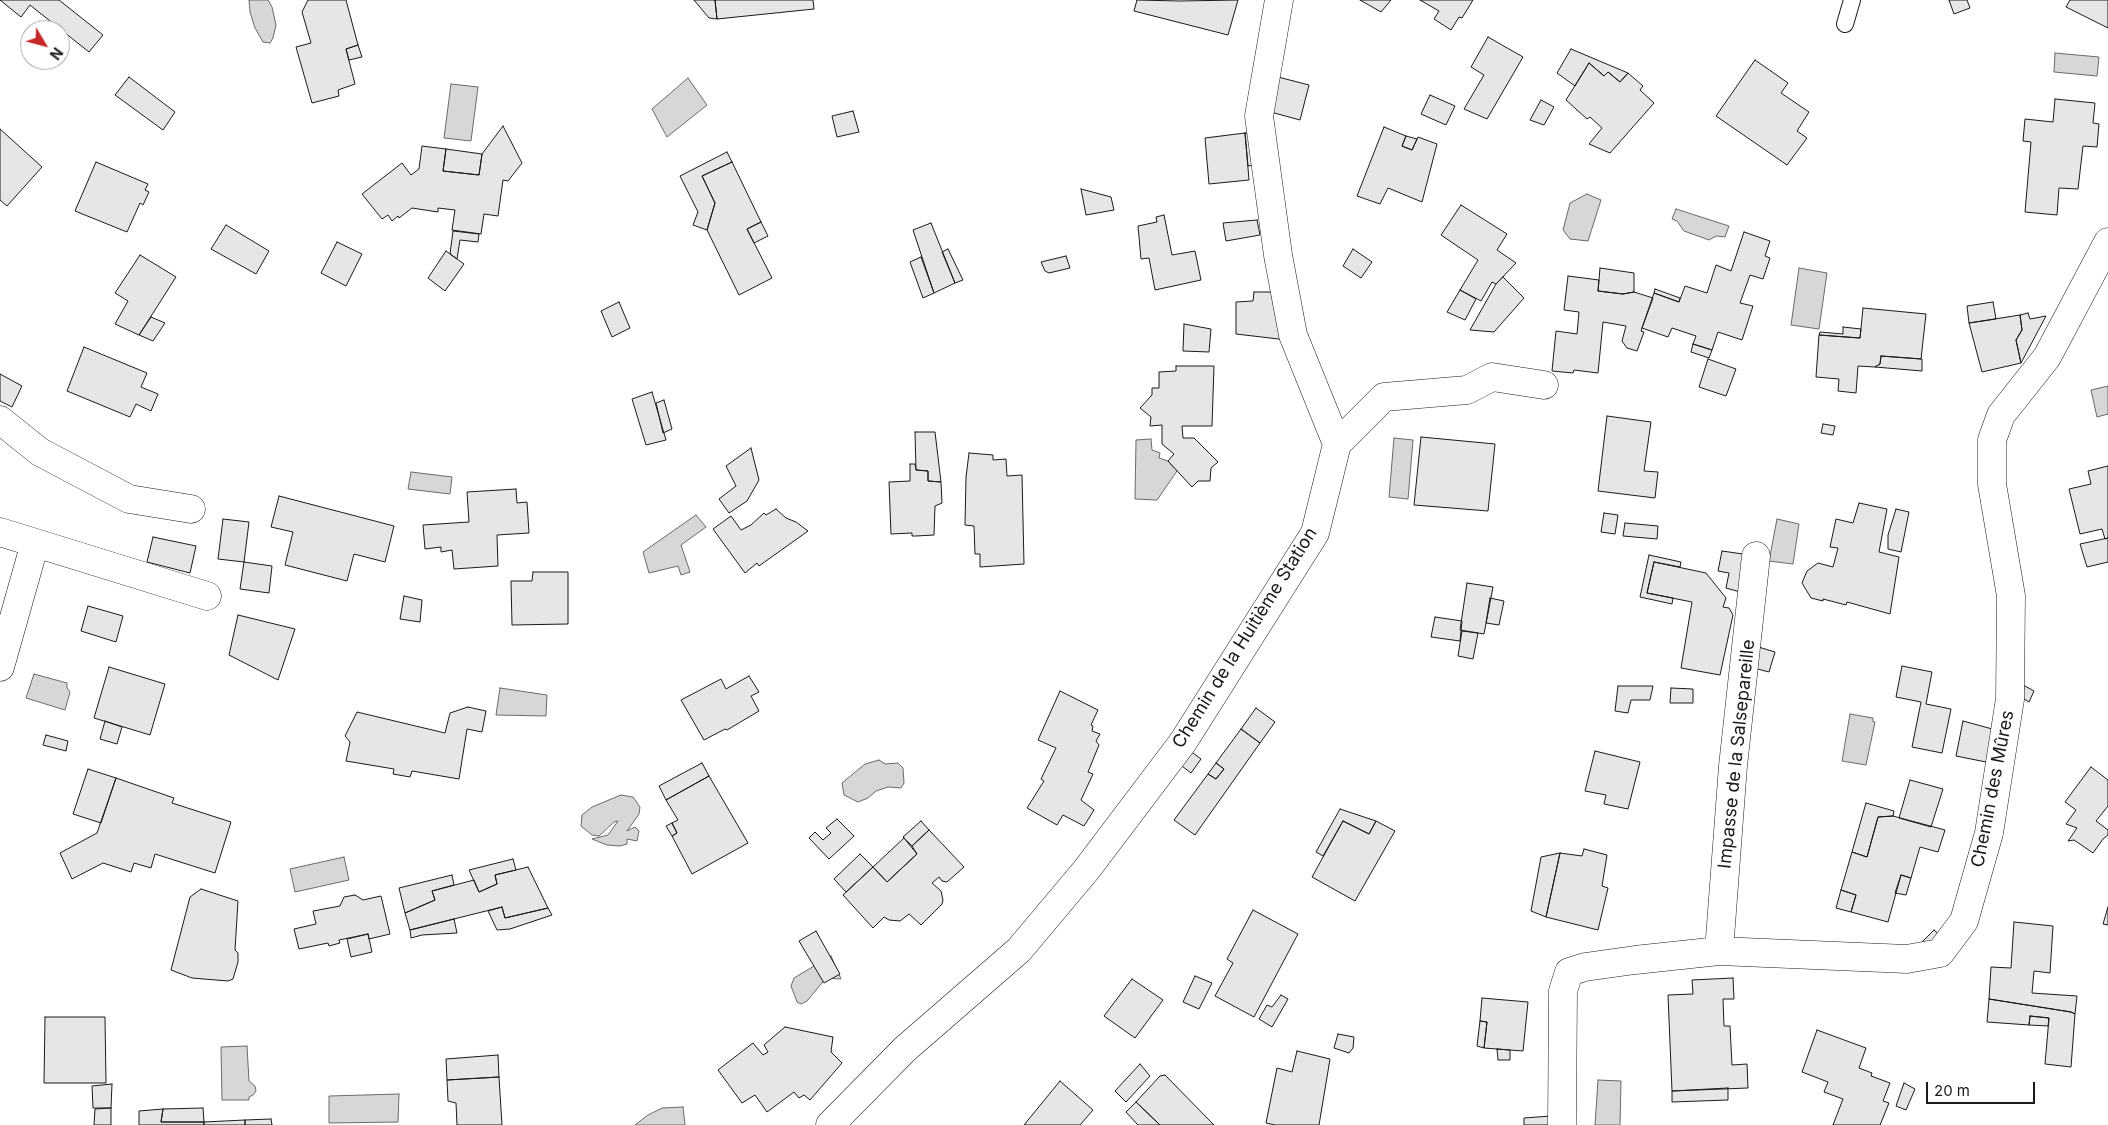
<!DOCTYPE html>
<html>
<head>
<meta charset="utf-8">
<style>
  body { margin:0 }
  #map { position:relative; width:2108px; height:1125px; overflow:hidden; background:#fff; font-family:Inter,sans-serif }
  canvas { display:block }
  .north { position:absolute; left:20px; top:20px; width:50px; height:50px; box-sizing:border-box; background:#fff; border:1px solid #a3a3a3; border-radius:50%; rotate:127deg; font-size:14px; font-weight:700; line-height:20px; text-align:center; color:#1a1a1a }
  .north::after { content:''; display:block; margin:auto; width:18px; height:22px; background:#c62828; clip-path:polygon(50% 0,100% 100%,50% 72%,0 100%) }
  .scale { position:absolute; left:1926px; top:1082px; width:109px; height:22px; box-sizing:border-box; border:2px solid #1a1a1a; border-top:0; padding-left:6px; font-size:15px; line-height:18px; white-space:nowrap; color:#1a1a1a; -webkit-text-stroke:4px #fff; paint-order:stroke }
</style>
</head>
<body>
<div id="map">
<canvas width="2108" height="1125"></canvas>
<div class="north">N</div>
<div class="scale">20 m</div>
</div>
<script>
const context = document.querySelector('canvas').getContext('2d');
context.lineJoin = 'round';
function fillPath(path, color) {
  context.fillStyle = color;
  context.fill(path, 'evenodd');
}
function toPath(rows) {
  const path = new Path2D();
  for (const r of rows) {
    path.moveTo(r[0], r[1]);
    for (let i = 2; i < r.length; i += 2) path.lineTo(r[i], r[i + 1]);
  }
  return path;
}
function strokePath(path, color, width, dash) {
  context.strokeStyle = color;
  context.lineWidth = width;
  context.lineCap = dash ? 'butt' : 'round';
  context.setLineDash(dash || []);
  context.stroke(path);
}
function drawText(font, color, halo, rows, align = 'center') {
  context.font = font + ' Inter,sans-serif';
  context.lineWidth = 4;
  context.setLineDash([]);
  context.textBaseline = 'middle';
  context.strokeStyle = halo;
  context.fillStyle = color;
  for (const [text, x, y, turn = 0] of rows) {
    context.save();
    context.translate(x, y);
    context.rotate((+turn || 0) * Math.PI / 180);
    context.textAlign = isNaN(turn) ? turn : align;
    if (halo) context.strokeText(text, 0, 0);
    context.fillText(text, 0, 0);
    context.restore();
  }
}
const water = toPath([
  [249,0,268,0,272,7,276,25,273,38,270,43,263,42,255,28,250,12,249,0],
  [2055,53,2099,57,2097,76,2054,72,2055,53],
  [688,78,707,105,667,137,652,109,688,78],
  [451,84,478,87,471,141,444,138,451,84],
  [1587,194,1601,200,1588,241,1570,239,1563,230,1570,203,1587,194],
  [1676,209,1729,226,1725,237,1716,236,1709,240,1684,231,1677,221,1672,219,1676,209],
  [1799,268,1827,273,1819,329,1791,325,1799,268],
  [2108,386,2108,414,2097,417,2091,390,2108,386],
  [1394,438,1413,440,1408,499,1389,497,1394,438],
  [1151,439,1152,450,1160,453,1159,458,1168,461,1177,471,1157,500,1135,499,1136,440,1151,439],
  [411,472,452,477,450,494,408,489,411,472],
  [696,515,706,527,681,545,690,572,681,575,678,566,649,573,643,552,696,515],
  [1777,519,1799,524,1793,564,1769,561,1777,519],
  [34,674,67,683,67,688,70,692,65,710,26,698,34,674],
  [500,688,547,695,546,716,496,715,500,688],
  [1850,714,1873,718,1873,722,1875,722,1866,765,1842,761,1850,714],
  [879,760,885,764,898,763,903,768,904,783,901,788,888,787,876,791,868,798,858,802,844,795,842,783,865,764,879,760],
  [621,795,633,797,640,807,639,814,627,831,635,827,639,831,637,841,627,839,627,844,620,846,607,845,592,839,608,835,618,821,614,822,599,836,592,835,581,826,582,815,592,807,621,795],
  [344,857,349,880,295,892,290,869,344,857],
  [831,956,841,979,826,978,807,1001,801,1004,797,1002,791,986,794,978,831,956],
  [247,1046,249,1081,255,1086,256,1091,253,1095,249,1097,249,1100,222,1100,221,1047,247,1046],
  [1598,1080,1621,1081,1620,1125,1595,1125,1598,1080],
  [399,1094,398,1122,329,1123,329,1096,399,1094],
  [683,1107,685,1125,635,1125,648,1115,662,1108,683,1107]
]);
fillPath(water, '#d7d7d7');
strokePath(water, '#6a6a6a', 1);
const building = toPath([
  [0,0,59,0,103,35,89,52,30,5,21,17,0,0],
  [308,0,346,0,358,45,346,49,355,84,338,90,339,96,312,103,296,47,311,43,302,12,308,0],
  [694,0,715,0,717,19,709,18,694,0],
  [715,0,813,0,814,9,717,19,715,0],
  [1137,0,1180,1,1238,0,1228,35,1134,11,1137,0],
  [1360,0,1391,0,1381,12,1360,0],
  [1420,0,1473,0,1462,18,1459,17,1451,30,1434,19,1439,11,1420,0],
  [1949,0,1967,0,1970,8,1954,14,1949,0],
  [2070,0,2108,0,2108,28,2066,7,2070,0],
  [1488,37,1523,57,1487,119,1464,109,1484,75,1471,67,1488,37],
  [358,45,362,57,349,60,346,49,358,45],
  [1571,49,1628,73,1620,82,1608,72,1604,76,1589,63,1575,86,1557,73,1571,49],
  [1755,60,1788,83,1781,93,1809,112,1797,131,1807,138,1787,165,1716,116,1755,60],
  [1589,63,1604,76,1608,72,1620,82,1628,73,1643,86,1640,90,1654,103,1610,153,1589,144,1602,128,1590,117,1587,119,1566,100,1589,63],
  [129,77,175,112,163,130,115,95,129,77],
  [1278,77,1309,85,1300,120,1267,111,1278,77],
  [1430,95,1455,106,1446,125,1421,114,1430,95],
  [2055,99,2095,103,2093,123,2099,124,2097,147,2083,146,2078,189,2059,188,2057,215,2025,212,2031,142,2023,141,2025,119,2053,122,2055,99],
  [1541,100,1554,107,1544,125,1530,120,1541,100],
  [853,111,859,132,837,137,832,116,853,111],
  [503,126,522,163,508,181,503,180,498,216,484,214,481,234,452,230,455,210,438,208,438,212,412,208,399,218,398,216,392,221,388,215,382,219,362,194,402,163,411,175,419,169,422,146,446,149,443,171,479,175,482,154,503,126],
  [1384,127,1406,136,1402,146,1412,150,1418,137,1437,144,1422,202,1388,188,1380,204,1357,196,1384,127],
  [0,129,42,167,7,206,0,200,0,129],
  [1245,133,1253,133,1260,164,1248,166,1245,133],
  [1245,133,1249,180,1209,184,1205,138,1245,133],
  [1406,136,1417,139,1412,150,1402,146,1406,136],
  [446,149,482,154,479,175,443,171,446,149],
  [727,152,732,162,702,176,715,203,707,230,693,225,698,212,680,176,727,152],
  [96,162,148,184,145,190,149,192,143,205,140,203,127,232,75,211,96,162],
  [732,162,761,222,747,229,772,278,739,295,707,230,715,203,702,176,732,162],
  [1081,189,1111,197,1114,210,1086,215,1081,189],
  [1461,205,1507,234,1497,250,1516,263,1496,284,1492,282,1481,301,1460,290,1478,260,1441,235,1461,205],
  [1164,215,1172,255,1195,251,1201,280,1155,290,1149,258,1141,259,1138,226,1157,222,1156,217,1164,215],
  [1257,220,1260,235,1226,241,1223,223,1257,220],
  [761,222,768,236,754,243,747,229,761,222],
  [931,223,955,283,934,293,913,230,931,223],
  [226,225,269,251,256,274,211,249,226,225],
  [453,231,479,234,478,242,460,240,457,259,450,254,453,231],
  [1744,232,1770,241,1765,256,1770,258,1763,279,1750,275,1740,303,1753,306,1742,340,1718,332,1712,350,1693,344,1696,336,1672,328,1668,337,1642,328,1654,293,1679,302,1685,286,1707,293,1716,265,1731,271,1744,232],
  [337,242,362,254,346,286,321,273,337,242],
  [948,249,963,280,955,283,942,252,948,249],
  [1353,249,1372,262,1361,278,1343,266,1353,249],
  [446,251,464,264,445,291,428,278,446,251],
  [140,255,176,277,139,335,115,324,128,301,115,293,140,255],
  [1066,256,1070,268,1049,273,1045,271,1041,262,1066,256],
  [921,257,934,293,923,298,910,262,921,257],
  [1600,268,1634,273,1634,292,1623,294,1598,291,1600,268],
  [1568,276,1599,280,1598,291,1623,294,1634,292,1653,298,1642,328,1641,331,1644,332,1637,351,1627,348,1622,341,1626,326,1603,322,1598,373,1574,370,1573,373,1552,371,1556,331,1577,334,1579,312,1564,310,1568,276],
  [1503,277,1524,298,1494,332,1470,330,1496,284,1503,277],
  [1655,289,1680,298,1679,302,1654,293,1655,289],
  [1460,290,1476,299,1465,320,1447,312,1460,290],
  [1254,292,1274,292,1287,340,1236,334,1236,302,1253,301,1254,292],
  [619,302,630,328,612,337,601,311,619,302],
  [1993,302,1996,319,1969,323,1967,306,1993,302],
  [1863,308,1926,314,1921,359,1881,356,1880,364,1875,367,1858,366,1856,393,1838,391,1839,379,1816,377,1819,335,1860,338,1863,308],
  [2028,313,2030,319,2046,316,2021,363,2016,340,2022,330,2020,315,2028,313],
  [2020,315,2022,330,2016,340,2021,363,1982,372,1969,323,2020,315],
  [151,317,165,323,153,341,139,335,151,317],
  [1184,324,1211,329,1209,352,1183,351,1184,324],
  [1843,327,1861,329,1860,338,1819,335,1820,332,1843,334,1843,327],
  [1693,344,1712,350,1709,358,1691,352,1693,344],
  [84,347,147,373,141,387,158,394,151,411,136,404,130,417,67,391,84,347],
  [1881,356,1922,359,1922,371,1875,367,1880,364,1881,356],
  [1708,359,1736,369,1726,396,1699,387,1708,359],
  [1176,366,1214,366,1212,426,1182,426,1183,438,1194,438,1218,462,1211,468,1210,481,1198,481,1192,487,1168,461,1174,454,1162,444,1162,425,1150,426,1151,417,1140,408,1152,395,1152,388,1159,388,1159,372,1176,371,1176,366],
  [0,374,22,386,12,407,0,401,0,374],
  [652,392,666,440,646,445,632,399,652,392],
  [664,400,672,429,663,433,656,403,664,400],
  [1607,416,1651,422,1644,471,1658,472,1655,498,1598,491,1607,416],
  [1823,424,1835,426,1833,435,1821,433,1823,424],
  [915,432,935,432,941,482,928,481,928,471,916,470,915,432],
  [1421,437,1495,444,1488,511,1414,505,1421,437],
  [751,448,759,480,747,501,729,513,719,499,736,486,726,466,751,448],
  [969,453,993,455,993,460,1006,459,1007,476,1022,475,1024,564,980,567,980,554,975,554,974,526,965,525,966,477,969,453],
  [910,464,915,464,916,470,928,471,928,481,941,482,942,503,935,506,934,535,916,536,912,536,912,533,891,534,889,482,910,481,910,464],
  [2108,466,2108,538,2105,539,2102,529,2080,534,2069,489,2091,484,2088,471,2108,466],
  [516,489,517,503,527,502,529,533,497,535,498,566,454,569,452,550,441,552,441,547,425,549,423,525,469,522,467,492,516,489],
  [279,496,394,526,385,562,354,554,347,581,285,565,293,532,271,527,279,496],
  [1859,503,1887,509,1879,552,1899,557,1890,614,1847,602,1846,605,1823,599,1823,601,1811,598,1802,583,1807,571,1818,563,1833,567,1838,548,1830,547,1836,519,1853,523,1859,503],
  [776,509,786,518,796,522,808,531,759,566,757,563,745,573,713,529,731,516,741,530,751,525,764,513,766,515,776,509],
  [1896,509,1909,512,1901,552,1888,549,1888,535,1896,509],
  [1604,513,1618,515,1615,534,1601,532,1604,513],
  [223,519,249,522,244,562,218,559,223,519],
  [1625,523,1658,526,1657,539,1623,536,1625,523],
  [153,537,196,546,190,573,147,562,153,537],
  [2108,538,2108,562,2087,567,2080,544,2108,538],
  [1722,551,1750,555,1744,593,1726,588,1729,573,1718,571,1722,551],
  [1649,555,1681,562,1680,567,1654,562,1647,593,1673,598,1672,604,1640,597,1649,555],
  [244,562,272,566,269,593,240,589,244,562],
  [1654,562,1706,573,1726,598,1723,607,1729,608,1733,615,1720,675,1681,668,1692,602,1647,593,1654,562],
  [533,572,568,572,568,624,512,625,511,581,532,581,533,572],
  [1467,583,1493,587,1484,634,1460,630,1467,583],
  [404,596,422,600,420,622,400,619,404,596],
  [1490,598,1504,601,1499,625,1486,623,1490,598],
  [88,606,123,616,116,642,81,631,88,606],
  [238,615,295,629,278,680,229,655,238,615],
  [1435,617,1462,621,1460,641,1431,637,1435,617],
  [1462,631,1478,633,1473,659,1458,656,1462,631],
  [1752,645,1775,652,1769,672,1746,666,1752,645],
  [1902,666,1932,672,1926,704,1951,709,1942,753,1912,747,1921,702,1896,697,1902,666],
  [109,667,165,684,150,735,94,718,109,667],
  [749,676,759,692,751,696,759,711,727,730,725,729,704,740,681,700,721,679,726,689,749,676],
  [2023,685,2034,691,2029,702,2021,697,2024,689,2023,685],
  [1618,686,1653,686,1650,700,1631,700,1628,713,1615,711,1618,686],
  [1671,688,1693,689,1693,703,1670,703,1671,688],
  [1060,691,1098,710,1091,725,1093,726,1092,731,1100,734,1096,741,1099,745,1088,772,1093,774,1081,800,1094,810,1084,826,1063,815,1057,825,1027,808,1044,781,1041,779,1056,748,1038,740,1060,691],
  [468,707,486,711,482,732,467,729,459,779,412,771,410,777,393,774,394,769,346,761,350,742,345,736,357,712,445,733,450,713,468,707],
  [1256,708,1275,722,1260,743,1241,729,1256,708],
  [105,721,122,727,117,744,100,739,105,721],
  [1963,721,1996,730,1991,763,1956,756,1963,721],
  [1241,729,1260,743,1195,835,1174,820,1208,774,1216,779,1224,769,1216,763,1241,729],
  [46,735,68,741,66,751,43,745,46,735],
  [1189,750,1201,759,1191,773,1178,763,1189,750],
  [1595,751,1640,762,1628,809,1604,804,1606,795,1585,791,1595,751],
  [702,763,709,776,666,800,659,786,702,763],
  [1216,763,1224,769,1216,779,1208,774,1216,763],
  [2091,767,2108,780,2108,806,2096,821,2108,830,2108,835,2103,839,2093,853,2074,840,2068,841,2077,828,2066,824,2076,810,2065,802,2091,767],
  [88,769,116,778,101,823,73,814,88,769],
  [709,776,748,843,692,874,672,836,677,833,672,823,678,820,666,800,709,776],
  [116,778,174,798,172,803,231,822,215,873,155,854,151,868,134,863,131,872,103,863,72,879,60,853,97,833,116,778],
  [1910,780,1943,789,1931,827,1899,818,1910,780],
  [1866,803,1894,811,1893,816,1878,817,1867,857,1852,852,1866,803],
  [1340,809,1376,821,1369,834,1343,821,1323,856,1316,852,1340,809],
  [1893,816,1945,830,1938,852,1920,847,1911,878,1901,875,1888,922,1851,912,1856,895,1841,890,1852,852,1867,857,1878,817,1893,816],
  [837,819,854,836,829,859,809,838,815,832,823,840,831,833,826,828,837,819],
  [921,821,929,830,912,846,903,837,921,821],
  [1343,821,1369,834,1376,821,1395,831,1355,901,1312,877,1343,821],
  [672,823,677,833,672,836,666,826,672,823],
  [929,830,964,867,947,882,942,881,939,877,932,883,941,891,943,900,942,904,921,925,909,914,900,921,889,920,884,917,873,928,843,895,873,867,887,882,917,854,912,846,929,830],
  [904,838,917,854,887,882,873,867,904,838],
  [1584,849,1607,855,1602,886,1608,888,1598,930,1546,917,1560,853,1582,856,1584,849],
  [1560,853,1546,917,1531,911,1541,857,1560,853],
  [860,854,873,867,846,892,834,879,860,854],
  [513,859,516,870,495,875,497,884,479,892,469,870,513,859],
  [528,867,548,908,505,918,502,907,410,930,405,913,435,900,432,891,474,880,479,892,497,884,495,875,528,867],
  [452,875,454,885,432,891,435,900,405,913,399,888,452,875],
  [1901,875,1911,878,1906,895,1895,893,1901,875],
  [201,889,238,901,235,950,238,953,238,962,233,979,228,981,192,978,171,970,190,897,201,889],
  [1841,890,1856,895,1851,912,1836,908,1841,890],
  [355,895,363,900,381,896,390,934,369,939,368,934,339,940,340,943,329,946,328,943,299,949,294,929,316,924,313,911,340,906,344,897,355,895],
  [502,907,505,918,548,908,552,915,510,929,497,930,488,911,502,907],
  [2108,907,2108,925,2103,924,2108,907],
  [1253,910,1298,934,1254,1017,1215,996,1233,963,1227,959,1253,910],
  [454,919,457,933,422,935,411,938,410,930,454,919],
  [2014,922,2053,926,2050,973,2034,971,2032,993,2077,996,2075,1014,2071,1012,1989,999,1991,967,2011,968,2014,922],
  [1934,930,1942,937,1929,951,1921,943,1934,930],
  [816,931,840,974,824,983,799,941,816,931],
  [368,934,372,952,351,957,347,939,368,934],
  [1195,976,1212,983,1199,1009,1183,1002,1195,976],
  [1733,978,1734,999,1723,999,1724,1026,1730,1026,1732,1065,1747,1064,1748,1088,1672,1091,1668,995,1693,994,1692,980,1733,978],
  [1132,979,1163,1000,1135,1038,1104,1016,1132,979],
  [1281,995,1288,999,1272,1027,1259,1019,1267,1005,1272,1007,1281,995],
  [1482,998,1528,1002,1523,1051,1484,1048,1487,1022,1480,1021,1482,998],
  [1989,999,2071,1012,2075,1014,2071,1067,2045,1064,2049,1018,2030,1016,2029,1025,1987,1022,1989,999],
  [2030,1016,2049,1018,2048,1026,2029,1025,2030,1016],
  [45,1017,105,1017,106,1083,44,1083,45,1017],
  [1480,1021,1487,1022,1484,1048,1477,1046,1480,1021],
  [785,1027,833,1037,831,1052,842,1063,810,1100,804,1095,799,1098,794,1092,767,1112,755,1095,742,1103,718,1070,753,1043,763,1055,768,1052,764,1045,785,1027],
  [1817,1030,1866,1048,1859,1068,1872,1073,1871,1076,1890,1083,1883,1101,1889,1103,1880,1125,1833,1125,1843,1099,1824,1092,1828,1082,1802,1072,1817,1030],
  [1338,1034,1354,1037,1353,1048,1349,1053,1334,1048,1338,1034],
  [1497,1049,1510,1050,1510,1060,1498,1060,1497,1049],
  [1297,1051,1330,1059,1319,1125,1275,1125,1266,1123,1277,1068,1292,1072,1297,1051],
  [498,1055,499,1077,447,1080,446,1059,498,1055],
  [1140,1064,1150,1076,1126,1102,1115,1091,1140,1064],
  [1165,1075,1214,1125,1160,1125,1136,1102,1160,1076,1165,1075],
  [499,1077,502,1125,457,1125,456,1103,448,1101,447,1080,499,1077],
  [1060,1081,1093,1110,1080,1125,1024,1125,1060,1081],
  [1904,1083,1915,1089,1906,1110,1896,1106,1904,1083],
  [112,1084,111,1108,93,1108,92,1086,112,1084],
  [1728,1088,1728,1100,1672,1102,1672,1091,1728,1088],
  [1136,1102,1160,1125,1138,1125,1126,1112,1136,1102],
  [111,1108,111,1125,94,1125,95,1109,111,1108],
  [203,1108,204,1122,161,1122,163,1109,203,1108],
  [163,1109,161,1122,204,1122,204,1125,139,1125,139,1111,163,1109],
  [1551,1116,1551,1125,1524,1125,1524,1118,1551,1116],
  [271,1119,272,1125,245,1125,245,1120,271,1119],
  [245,1120,245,1125,204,1125,204,1122,245,1120]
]);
fillPath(building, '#e6e6e6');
strokePath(building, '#1a1a1a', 1);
const service = toPath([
  [1845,24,1852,0]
]);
const minor = toPath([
  [0,420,40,452,129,499,191,509],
  [1337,444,1384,397,1467,390,1492,377,1544,385],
  [0,532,207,596],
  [0,667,35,543],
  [1719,951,1733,766,1756,556],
  [830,1125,905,1049,1019,950,1087,869,1183,742,1315,533,1337,444,1293,335,1278,255,1259,116,1279,0],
  [1562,1125,1563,991,1569,972,1585,967,1635,960,1719,951,1907,959,1940,953,1964,921,1989,833,2010,699,2011,596,1992,484,1992,440,2001,415,2047,357,2108,242]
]);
strokePath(service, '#1a1a1a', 18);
strokePath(minor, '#1a1a1a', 29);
strokePath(service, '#fff', 16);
strokePath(minor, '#fff', 28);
drawText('18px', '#1a1a1a', '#fff', [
  ["Chemin de la Huitième Station",1245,638,-58],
  ["Impasse de la Salsepareille",1737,754,-84],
  ["Chemin des Mûres",1993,789,-79]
]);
</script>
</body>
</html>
